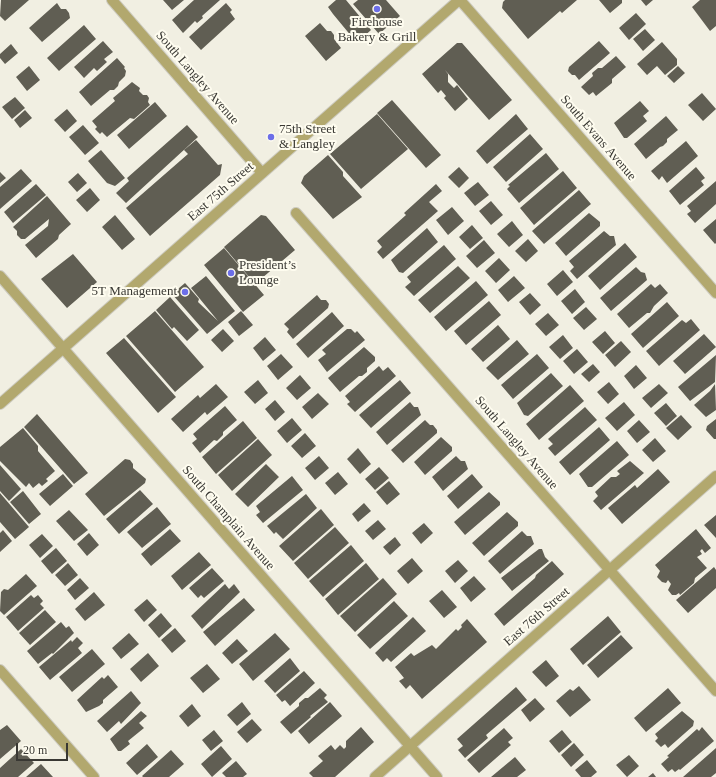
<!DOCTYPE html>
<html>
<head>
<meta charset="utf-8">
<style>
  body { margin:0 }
  #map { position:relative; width:716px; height:777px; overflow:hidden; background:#f1efe2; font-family:"Times New Roman",serif }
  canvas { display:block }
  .scale { position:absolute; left:16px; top:743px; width:52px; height:18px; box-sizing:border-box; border:2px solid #393833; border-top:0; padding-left:5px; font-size:12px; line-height:14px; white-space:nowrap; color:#393833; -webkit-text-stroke:3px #fefcef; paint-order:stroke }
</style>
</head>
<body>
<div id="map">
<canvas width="716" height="777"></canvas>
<div class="scale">20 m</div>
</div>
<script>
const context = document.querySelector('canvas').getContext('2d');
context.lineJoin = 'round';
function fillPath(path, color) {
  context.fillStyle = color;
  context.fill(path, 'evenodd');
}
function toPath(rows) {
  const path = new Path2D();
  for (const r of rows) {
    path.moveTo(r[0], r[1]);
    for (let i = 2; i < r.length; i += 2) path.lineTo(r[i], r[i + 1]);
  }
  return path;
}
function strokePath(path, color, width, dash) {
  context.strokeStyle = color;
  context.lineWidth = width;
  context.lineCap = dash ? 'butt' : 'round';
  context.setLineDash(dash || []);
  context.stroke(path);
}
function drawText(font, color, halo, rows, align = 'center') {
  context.font = font + ' "Times New Roman",serif';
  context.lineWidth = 4;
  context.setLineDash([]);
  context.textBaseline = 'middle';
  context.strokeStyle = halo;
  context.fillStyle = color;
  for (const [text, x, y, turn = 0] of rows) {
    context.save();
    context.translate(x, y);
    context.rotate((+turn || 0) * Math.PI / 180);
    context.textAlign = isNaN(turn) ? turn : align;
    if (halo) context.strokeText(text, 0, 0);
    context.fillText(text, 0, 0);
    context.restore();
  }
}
fillPath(toPath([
  [1,0,29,0,5,21,0,16],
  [163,0,184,0,172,10],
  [194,0,220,0,202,16,203,18,197,23,195,21,183,33,172,20],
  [336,0,346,0,371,30,360,40,358,36,352,37,333,14,328,7],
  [358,0,386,0,400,16,379,34,353,4],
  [505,0,577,0,562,13,560,11,528,39,502,8,503,2],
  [599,0,622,0,622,3,610,13],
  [641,0,653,0,646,6],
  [700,0,716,0,716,26,710,31,692,7],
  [57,3,61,9,66,9,69,13,70,18,42,42,29,28],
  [226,3,232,10,230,12,235,19,201,50,189,37],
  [636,13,646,24,629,40,619,28],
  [320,23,327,31,331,31,334,35,334,39,341,48,326,61,305,36],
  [84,25,96,39,59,71,47,58],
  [645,29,655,40,643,51,633,39],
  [103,41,113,52,104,59,107,62,97,71,94,68,84,78,74,67],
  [599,41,610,53,579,80,575,75,572,75,568,71,569,67],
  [662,42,677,59,677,65,665,75,657,66,647,75,637,64],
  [457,43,462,43,512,100,489,120,445,70,448,74,448,82,454,88,457,85,468,99,455,111,444,98,446,96,441,90,438,93,422,74],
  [11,44,18,53,5,64,0,58,0,54],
  [616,56,626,67,612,79,612,83,596,96,593,92,589,95,581,87,593,76,592,73,598,68,602,68],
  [117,58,125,67,124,68,126,71,125,76,119,82,118,86,114,90,110,90,91,106,79,92],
  [29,66,40,80,27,91,16,77],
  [678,66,685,73,674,83,667,76],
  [132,82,140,88,139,91,143,95,147,95,149,98,148,102,150,105,134,119,130,118,107,137,102,132,100,134,95,129,97,127,92,121,115,101,113,98],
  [702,93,716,109,703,121,688,105],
  [15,97,25,108,12,119,2,107],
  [392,100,441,155,426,168,377,113],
  [640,101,649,111,643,116,647,121,627,138,624,138,614,123],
  [155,102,167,116,129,149,117,135],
  [67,109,77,121,65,132,54,120],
  [25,110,32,118,20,128,14,120],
  [377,114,408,149,361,189,330,154],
  [516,114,528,129,487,164,476,151],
  [666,116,678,130,667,139,667,142,663,146,660,147,646,159,634,144],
  [83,125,99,143,85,155,69,137],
  [187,125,198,137,126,203,116,193,129,181,127,178],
  [530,134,543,149,506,182,493,167],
  [196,140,218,165,222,164,220,175,150,236,126,208,188,154,184,150],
  [686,141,698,156,667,183,662,176,659,180,651,171],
  [101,150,125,178,115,186,107,183,88,161],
  [546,153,559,169,519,203,507,189,510,186,508,185],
  [328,155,343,172,343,176,362,197,333,219,301,183,304,176],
  [459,167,469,178,459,188,448,177],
  [696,167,705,178,701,181,704,185,680,205,669,191],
  [21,169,32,181,0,209,0,187],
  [563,171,577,188,534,225,520,208],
  [0,172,6,178,0,183],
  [78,173,87,183,77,192,68,182],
  [716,181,716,204,695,223,687,214,691,211,687,206],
  [478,182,489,195,475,206,464,193],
  [36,184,46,195,13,223,4,212],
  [436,184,442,191,429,202,438,211,383,259,377,252,382,247,377,241,406,215,404,213],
  [90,188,100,200,87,212,76,200],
  [579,190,591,204,544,244,532,231],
  [47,196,71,224,59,235,58,239,36,258,25,245,48,226,49,219,25,239,21,239,17,235,17,231,13,227],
  [491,201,503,215,491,225,479,211],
  [452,207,464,221,448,235,436,220],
  [589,213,600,222,600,226,566,256,555,243],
  [115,215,135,239,122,250,102,227],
  [261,215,266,216,295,250,255,284,224,247],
  [716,219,716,243,715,244,703,230],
  [512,221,523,235,509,247,497,234],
  [472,225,483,238,470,249,459,237],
  [427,228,438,242,403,273,399,272,391,260],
  [604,231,610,236,614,236,616,245,577,279,570,271,574,267,569,261],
  [528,239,538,251,526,262,515,251],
  [484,240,495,253,477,268,466,256],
  [625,243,637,257,600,290,588,276],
  [444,245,456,259,414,296,405,287,411,282,407,277],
  [224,248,264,295,243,312,204,265],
  [73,254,97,282,67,308,41,279],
  [499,258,510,270,496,283,485,271],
  [458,266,470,278,430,313,418,300],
  [636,267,641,272,645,273,647,280,611,311,600,298],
  [563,270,573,282,557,296,547,284],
  [206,276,235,311,207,334,172,294,185,283,199,299,198,302,218,321,191,288],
  [514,276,525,288,508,302,498,290],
  [476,281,488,295,446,331,434,317],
  [651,284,655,288,660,284,668,293,654,306,650,313,647,313,629,328,617,314],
  [575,289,585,302,572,314,561,301],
  [530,293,541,305,530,315,519,302],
  [317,295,321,300,326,300,329,304,328,308,293,339,287,332,289,329,284,324],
  [170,297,199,330,187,341,174,327,172,329,156,310],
  [489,301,501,315,466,345,454,331],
  [667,302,679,316,643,348,631,334],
  [586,307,597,319,584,330,573,318],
  [155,311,204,367,175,392,126,336],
  [241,311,253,325,239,336,228,322],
  [332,312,344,326,308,358,296,344],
  [548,313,559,325,546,336,535,324],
  [691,319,700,330,659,366,646,351,682,320,686,323],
  [498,325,510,339,483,362,471,349],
  [223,329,234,341,222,352,211,340],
  [347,329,351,329,355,333,357,331,365,340,327,372,318,360,326,354,322,350],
  [605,331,615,343,603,354,592,342],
  [704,334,716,347,685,374,673,361],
  [563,335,573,348,560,359,549,347],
  [265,337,276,350,263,361,253,348],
  [124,338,176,397,158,413,106,353],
  [517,340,529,354,498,380,486,368],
  [621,341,631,352,615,367,605,355],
  [364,347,375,357,375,361,367,368,367,372,362,376,359,376,340,392,328,378],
  [577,349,588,362,574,374,563,361],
  [281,354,293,367,278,380,267,366],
  [537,354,549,368,513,399,501,385],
  [716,355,715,382,690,401,678,387],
  [593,364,600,372,589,382,581,374],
  [636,365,647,378,634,389,624,376],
  [379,366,383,371,388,367,396,376,355,412,347,404,350,402,345,396],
  [551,373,563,386,528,416,524,415,517,403],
  [300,375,311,388,297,400,286,388],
  [258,380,268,393,255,404,244,392],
  [400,380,411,393,371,428,359,415],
  [609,382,619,394,608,404,597,392],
  [216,384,228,397,207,415,205,412,183,432,171,419,198,395,200,398],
  [659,384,668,393,651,408,642,398],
  [715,384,716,410,706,417,694,405,710,391],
  [570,385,584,401,539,440,526,424],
  [318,393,329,404,312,419,302,407],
  [275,400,285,412,275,421,265,409],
  [410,402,414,407,418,407,421,415,387,445,376,432],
  [624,402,635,415,617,431,605,418],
  [666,403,677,416,666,426,654,413],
  [225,406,237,420,223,432,223,435,217,441,214,440,200,453,192,443,197,439,193,434],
  [585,407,597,420,555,456,548,448,553,444,548,439],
  [37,414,88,473,74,484,24,427],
  [681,415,692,427,678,440,666,428],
  [292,418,302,430,287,443,277,431],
  [716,419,716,439,714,439,706,430,707,426],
  [425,420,430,425,433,425,437,430,437,433,403,463,391,450],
  [639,420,650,432,637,443,627,431],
  [243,421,257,438,216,474,202,457],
  [599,427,610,440,570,475,559,462],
  [23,428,38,446,38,451,55,471,46,479,48,481,42,486,39,483,33,488,29,483,26,487,0,461,0,447],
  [305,433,316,446,302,458,291,446],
  [441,437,452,447,452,451,425,475,414,462],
  [655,438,666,451,653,462,642,450],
  [258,439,272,455,232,491,218,475],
  [617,441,629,455,592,487,588,487,579,474],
  [358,448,371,464,360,474,347,459],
  [319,456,329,468,315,480,305,468],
  [456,456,461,461,465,461,468,469,443,491,432,477],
  [125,459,130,460,133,464,133,468,146,479,145,483,104,516,85,494],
  [630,461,644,473,601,510,593,501,598,496,595,492,611,477,616,477,620,474,617,471],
  [266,464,279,477,248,507,235,494],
  [0,465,21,489,9,501,0,491],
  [379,467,389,478,375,490,365,479],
  [658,469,670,482,622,524,608,508,635,485,637,488],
  [338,472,348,484,335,495,325,483],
  [63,474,73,486,50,506,39,494],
  [472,474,483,487,458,509,447,496],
  [292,476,303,490,263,523,256,515,260,512,256,506],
  [389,481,400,494,387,505,376,492],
  [140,490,153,504,119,534,106,519],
  [23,491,41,514,29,524,10,502],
  [489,492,500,502,500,505,465,535,454,522],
  [0,493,29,527,15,539,0,522],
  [306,494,317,508,283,539,276,532,274,534,267,526],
  [364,503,371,511,358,522,352,514],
  [157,507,171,524,142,548,127,532],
  [321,509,334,525,293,561,279,546],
  [69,510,88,530,74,541,56,521],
  [507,512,518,522,518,526,484,556,472,543],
  [716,515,716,538,704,525],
  [378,520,386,529,373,540,365,531],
  [424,523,433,533,421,544,412,533],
  [335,527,349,543,308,579,294,563],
  [170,529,181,541,151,566,141,554],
  [696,529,711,548,705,553,702,549,700,551,702,554,697,557,707,568,695,578,694,583,680,595,679,593,676,595,672,595,668,590,671,584,668,580,666,583,662,582,657,577,660,571,655,565],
  [3,530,12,541,0,552,0,533],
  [522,531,527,536,531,536,534,544,500,574,488,561],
  [89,533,99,545,87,556,77,544],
  [42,534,53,546,40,558,29,545],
  [395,537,401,545,390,555,383,547],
  [351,545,364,561,323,597,309,581],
  [56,548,67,561,52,574,41,561],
  [539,549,542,549,545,557,549,561,512,591,501,578],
  [199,552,211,565,182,590,171,576],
  [412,558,423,571,408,584,397,571],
  [458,560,468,571,455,583,445,571],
  [552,561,564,574,504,626,494,614,535,578,536,575],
  [68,563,78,575,65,586,55,575],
  [366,563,379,579,338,615,325,599],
  [714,567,716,570,716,588,688,613,676,600],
  [212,568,224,581,204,598,201,595,198,598,189,588],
  [26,574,37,586,4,615,0,611,1,592,4,589,8,590],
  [474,576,486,589,471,602,460,588],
  [80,578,89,588,75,600,67,590],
  [383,578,397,594,355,632,340,616],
  [225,584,229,589,234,584,240,592,202,629,191,616],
  [442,590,457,607,444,618,429,601],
  [94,592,105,605,85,621,75,609],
  [31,595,34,598,38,595,43,601,40,604,44,608,18,631,6,617],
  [244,598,255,610,215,646,203,632],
  [147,599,157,610,144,622,134,610],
  [394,601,408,616,370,649,357,635],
  [45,610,56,622,30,645,19,633],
  [161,613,172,626,159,638,148,625],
  [608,616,621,632,583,665,570,649],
  [413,617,426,631,391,662,387,658,383,662,375,653],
  [467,619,487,642,422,699,410,685,406,689,399,681,404,678,395,667,411,653,414,656,432,645,436,649,456,629,458,631,462,627,461,625],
  [61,622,66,628,69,626,74,633,53,654,52,653,38,664,27,651],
  [175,628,186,641,172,653,161,640],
  [129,633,139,644,121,659,112,648],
  [275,633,290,649,253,681,239,664],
  [621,635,633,648,598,678,587,665],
  [77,637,83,643,78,648,82,653,50,680,39,667,71,640,72,642],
  [237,639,248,651,232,664,222,653],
  [92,649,105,664,72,692,59,677],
  [148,653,159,666,141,682,130,669],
  [290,658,300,671,275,693,264,681],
  [546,660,559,676,546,687,532,672],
  [207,664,220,679,203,693,190,678],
  [304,671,315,683,290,706,285,700,282,702,276,695],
  [108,675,118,687,103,700,103,703,99,706,86,712,77,700,102,677,104,679],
  [579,686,591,700,570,717,556,701,570,689,573,691],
  [516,687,527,700,486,735,488,738,465,758,458,750,463,746,457,739],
  [320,688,327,695,324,698,328,702,310,716,311,717,291,734,280,722,299,706,299,703,305,698,308,698],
  [668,688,681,703,646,732,634,718],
  [131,691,141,703,121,724,119,721,107,732,97,721],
  [535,698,545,709,530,722,521,710],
  [242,702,251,714,237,726,227,715],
  [330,702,342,716,309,744,298,731],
  [192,704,201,716,188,727,179,716],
  [141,711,147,716,139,723,144,728,128,741,130,744,121,751,118,751,110,739],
  [682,711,694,721,693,726,668,748,665,744,661,747,655,741,658,738,655,734],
  [252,719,262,730,247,743,237,732],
  [7,725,21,741,0,759,0,730],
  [361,727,374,742,335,777,313,777,309,773,323,761,318,756,331,745,335,750,340,745,344,749,346,747,346,741],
  [702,727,714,741,680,770,679,769,675,772,672,769,668,772,661,764,669,757,667,756,697,729,699,731],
  [504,728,513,738,508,742,511,745,479,773,467,760],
  [214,730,223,741,211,751,202,740],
  [562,730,572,742,559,753,549,741],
  [574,743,584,755,571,767,561,755],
  [147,744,158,757,137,775,126,763],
  [221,746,232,759,212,777,201,764],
  [716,748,716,773,711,777,683,777],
  [21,749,34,763,18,777,0,777,0,768],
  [171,750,184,764,169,777,143,777,142,776],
  [629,755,639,766,627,777,616,765],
  [515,757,526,770,517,777,491,777],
  [587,760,597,772,591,777,581,777,575,770],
  [236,761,247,774,243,777,226,777,222,773],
  [41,764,53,777,26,777],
  [653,773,656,777,648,777]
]), '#605e53');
const minor = toPath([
  [112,0,262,173],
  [460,0,716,293],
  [296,213,716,691],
  [0,276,437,777],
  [0,670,94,777]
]);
const tertiary = toPath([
  [0,404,459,0],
  [375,777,716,476]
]);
strokePath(minor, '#cccabf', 12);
strokePath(tertiary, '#cccabf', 12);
strokePath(minor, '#b2a86e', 10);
strokePath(tertiary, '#b2a86e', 10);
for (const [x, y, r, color] of [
  [377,9,4,"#6c6ee8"],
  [271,137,4,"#6c6ee8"],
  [231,273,4,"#6c6ee8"],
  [185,292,4,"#6c6ee8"]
]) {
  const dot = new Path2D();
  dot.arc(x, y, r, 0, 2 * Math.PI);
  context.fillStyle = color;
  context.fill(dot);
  strokePath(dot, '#fefcef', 1.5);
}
drawText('13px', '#393833', '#fefcef', [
  ["Firehouse",377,23,"center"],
  ["Bakery & Grill",377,38,"center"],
  ["75th Street",279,130],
  ["& Langley",279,145],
  ["President’s",239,266],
  ["Lounge",239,281],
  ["5T Management",177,292,"right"]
], 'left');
drawText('13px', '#393833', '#fefcef', [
  ["South Langley Avenue",197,78,49],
  ["South Evans Avenue",598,138,49],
  ["East 75th Street",221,192,-41],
  ["South Langley Avenue",516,443,49],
  ["South Champlain Avenue",228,518,49],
  ["East 76th Street",537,617,-41]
]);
</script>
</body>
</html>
